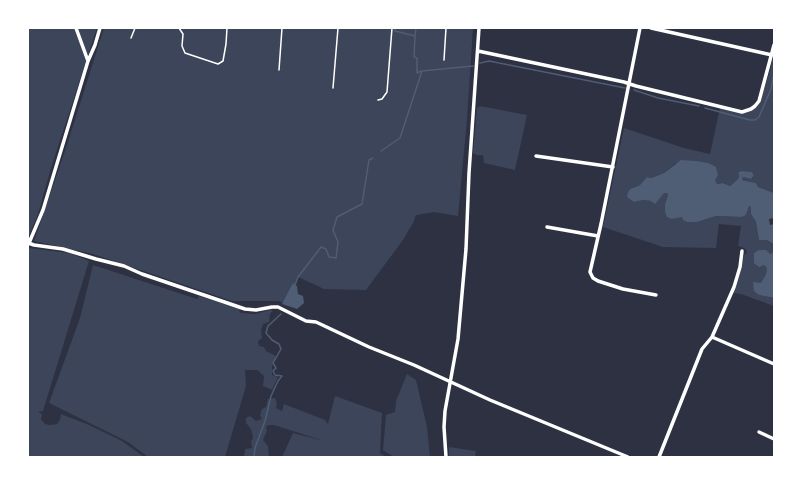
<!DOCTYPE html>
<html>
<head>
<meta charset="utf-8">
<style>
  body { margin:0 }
  #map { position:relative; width:802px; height:485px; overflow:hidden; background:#2d3142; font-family:"IBM Plex Sans",sans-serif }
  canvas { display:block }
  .frame { position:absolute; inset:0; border:29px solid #fff; pointer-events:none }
</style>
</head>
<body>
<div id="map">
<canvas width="802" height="485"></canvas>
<div class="frame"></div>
</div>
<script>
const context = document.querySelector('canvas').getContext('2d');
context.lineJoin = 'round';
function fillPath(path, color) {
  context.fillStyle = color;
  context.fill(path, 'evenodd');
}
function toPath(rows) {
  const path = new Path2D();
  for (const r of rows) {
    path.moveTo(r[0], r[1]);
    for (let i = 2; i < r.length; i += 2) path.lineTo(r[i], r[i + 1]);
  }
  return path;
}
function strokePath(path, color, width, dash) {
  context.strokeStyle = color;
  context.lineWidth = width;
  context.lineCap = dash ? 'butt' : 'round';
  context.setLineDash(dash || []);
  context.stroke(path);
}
fillPath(toPath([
  [28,28,97,28,51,168,38,214,28,238],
  [104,28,473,28,467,120,458,216,434,212,416,215,413,223,403,240,366,290,324,289,298,277,290,304,278,301,232,301,93,254,34,241,65,151],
  [774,53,774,193,758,187,756,183,742,180,743,177,751,179,754,177,752,172,742,171,738,172,739,176,738,179,730,186,723,183,717,184,715,180,676,163,664,173,651,178,647,177,640,185,630,189,628,192,634,202,644,200,651,201,664,193,667,193,668,195,665,204,672,219,682,216,697,222,716,216,742,217,746,215,749,206,752,207,751,214,756,222,759,240,767,240,772,244,774,244,774,252,770,254,764,265,767,268,766,274,761,283,759,295,774,298,774,306,741,294,733,293,741,268,744,255,746,254,747,251,744,248,738,246,741,226,719,224,716,248,663,247,603,227,624,128,684,148,710,154,720,108,741,113,747,112,756,107,760,101,769,74],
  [480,106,527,115,515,170,484,163,483,155,477,155,473,153,477,108],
  [28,248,70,253,89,261,43,411,38,412,42,414,41,419,45,424,50,425,57,424,60,420,61,414,89,425,122,441,144,457,28,457],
  [93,265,197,299,199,296,240,309,239,311,241,313,255,314,270,310,273,310,270,314,269,322,263,324,261,330,262,338,258,341,259,346,264,347,266,351,276,356,272,366,272,375,278,377,272,390,263,386,264,376,257,370,245,370,246,386,225,457,148,457,128,442,49,403,80,318],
  [407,374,416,380,427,427,430,457,394,457,383,450,386,415,395,412,396,401],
  [335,396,382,413,380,453,386,457,282,457,293,433,324,441,274,425,268,425,266,427,267,431,263,440,268,446,269,457,244,457,245,449,252,448,251,441,253,438,251,429,246,423,246,418,250,416,256,421,262,419,260,415,262,409,266,407,268,399,275,398,277,404,276,408,282,411,284,404,325,420,328,424],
  [449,447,476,451,475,457,449,457]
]), '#3c4559');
fillPath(toPath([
  [681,160,696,161,708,163,716,167,718,175,715,180,717,184,723,183,730,186,738,179,739,176,738,172,742,171,752,172,754,176,751,179,743,177,742,180,756,183,758,187,774,193,774,218,769,219,770,225,774,224,774,244,773,244,767,240,759,240,756,222,751,214,751,207,749,206,746,215,742,217,716,216,697,222,687,222,683,220,682,217,672,219,667,217,665,212,665,204,668,195,667,193,664,193,655,204,651,201,644,200,634,202,627,197,628,192,630,189,640,185,647,177,651,178,664,173],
  [759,250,766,250,770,254,774,252,774,298,759,295,754,291,753,282,761,283,766,274,767,268,764,265,759,267,754,263,754,253],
  [293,283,297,286,298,294,303,296,304,303,297,309,282,304]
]), '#4f5d75');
strokePath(toPath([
  [395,28,395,31,415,36,414,57,417,58,417,73,421,71],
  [415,36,416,28],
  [480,63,489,61,625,88],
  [634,90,658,98,699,106],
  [705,108,750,120,755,120,759,117,771,89,774,73],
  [381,151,400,138,422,71,473,66],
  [295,285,298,277,321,247,326,249,329,257,336,258,338,242,333,230,337,217,362,204,369,160,373,158],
  [254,457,255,448,265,421,271,396,278,381,282,376,275,375,273,371,276,368,273,363,281,349,279,344,272,340,266,333,268,326,281,314]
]), '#4f5d75', 1.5);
strokePath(toPath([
  [179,28,183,34,182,46,185,53,218,64,223,61,226,44,227,28],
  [131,38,135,28],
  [444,60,446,28],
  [279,70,282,28],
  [333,88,338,28],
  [378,100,382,99,387,92,392,28]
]), '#fff', 1.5);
strokePath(toPath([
  [76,28,88,61],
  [640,28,601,224,590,272,593,278,598,281,623,289,656,295],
  [651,28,772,55],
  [478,51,624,82,636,86,742,112,751,109,755,106,759,101,774,45],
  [536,156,613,167],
  [547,227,598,236],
  [28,243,34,245,63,249,96,259,124,266,142,274,245,309,256,310,272,307,278,307,306,321,316,322,369,347,414,365,490,400,628,457],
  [29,243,43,210,88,61,95,45,100,28],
  [712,337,774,364],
  [759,432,774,439],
  [446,457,444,427,445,411,458,339,466,249,469,173,479,28],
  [659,457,702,349,712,337,734,287,740,267,742,251]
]), '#fff', 3.5);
</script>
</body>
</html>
